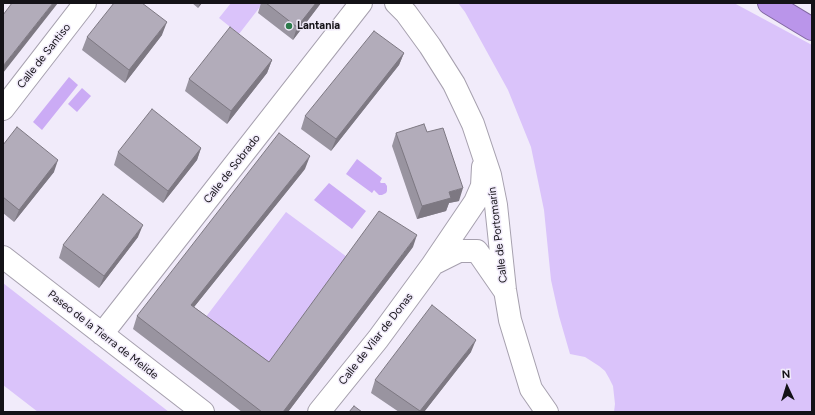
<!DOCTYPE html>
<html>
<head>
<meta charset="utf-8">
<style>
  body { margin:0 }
  #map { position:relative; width:815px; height:415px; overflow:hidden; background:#f1ebfa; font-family:Figtree,sans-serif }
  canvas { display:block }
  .frame { position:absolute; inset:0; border:4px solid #141217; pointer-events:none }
  .north { position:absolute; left:767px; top:367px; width:40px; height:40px; -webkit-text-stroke:3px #f1ebfa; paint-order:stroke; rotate:356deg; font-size:11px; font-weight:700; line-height:16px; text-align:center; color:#141217 }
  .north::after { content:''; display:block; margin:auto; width:14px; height:18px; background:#141217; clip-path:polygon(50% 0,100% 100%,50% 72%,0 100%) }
</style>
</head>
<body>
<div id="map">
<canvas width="815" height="415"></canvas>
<div class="frame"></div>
<div class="north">N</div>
</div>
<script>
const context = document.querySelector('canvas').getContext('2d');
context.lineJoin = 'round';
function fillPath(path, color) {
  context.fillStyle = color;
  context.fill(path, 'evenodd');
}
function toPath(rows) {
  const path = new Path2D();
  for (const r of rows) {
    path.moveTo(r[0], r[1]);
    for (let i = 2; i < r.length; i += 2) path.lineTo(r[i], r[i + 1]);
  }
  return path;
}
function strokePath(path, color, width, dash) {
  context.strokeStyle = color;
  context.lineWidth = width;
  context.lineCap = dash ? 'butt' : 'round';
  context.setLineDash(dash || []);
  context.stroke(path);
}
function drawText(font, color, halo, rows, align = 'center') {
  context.font = font + ' Figtree,sans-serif';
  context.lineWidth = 3;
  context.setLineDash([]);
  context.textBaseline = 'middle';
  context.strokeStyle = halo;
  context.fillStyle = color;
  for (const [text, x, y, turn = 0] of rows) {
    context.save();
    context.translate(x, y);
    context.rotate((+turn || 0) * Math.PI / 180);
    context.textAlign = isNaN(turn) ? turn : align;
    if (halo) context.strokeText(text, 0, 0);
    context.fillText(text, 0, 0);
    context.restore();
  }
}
fillPath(toPath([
  [231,3,263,3,239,34,219,18],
  [458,3,734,3,812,45,812,412,614,412,615,404,613,386,609,378,605,371,599,366,585,357,570,354,559,316,551,280,544,210,531,147,508,90,465,12],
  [286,212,347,257,266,367,205,318],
  [3,283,169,412,38,412,3,385]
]), '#dac3fa');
fillPath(toPath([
  [69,77,78,85,42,130,33,122],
  [82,88,91,96,77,112,68,104],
  [357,159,382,178,380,182,381,183,385,183,387,186,387,191,386,193,382,195,379,195,374,190,372,193,346,174],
  [329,183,366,211,352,229,314,200]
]), '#cbabf5');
const minor = toPath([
  [396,3,406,13,430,46,454,84,473,124,490,175,496,205,505,290,510,320,531,389,547,412],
  [3,109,85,3],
  [3,257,203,412],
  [433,264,459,251,477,251,504,290],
  [102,334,361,3],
  [319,412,378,339,433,264,475,202,482,186,483,167]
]);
const highway = toPath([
  [769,3,812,29]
]);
strokePath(minor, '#a6a0ae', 24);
strokePath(highway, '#8067a0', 24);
strokePath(minor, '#fff', 22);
strokePath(highway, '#ba95ea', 22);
fillPath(toPath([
  [192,3,202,3,198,8],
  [261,3,321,3,293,40,258,13],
  [162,35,125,83,82,50,87,37],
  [404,53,399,65,331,151,301,129,305,116],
  [272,60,267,73,227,124,185,91,189,79],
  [427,132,459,201,449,203,446,211,417,219,392,146,396,133],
  [3,145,54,172,14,222,3,213],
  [201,148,197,160,163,203,114,165,118,152],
  [305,169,194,307,269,362,413,247,288,412,242,412,133,329,137,316],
  [138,237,99,288,59,258,63,245],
  [471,352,424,412,399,412,371,393,375,380]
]), '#9994a0');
fillPath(toPath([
  [53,3,58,3,3,73,3,66],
  [200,3,202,3,198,8],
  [316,3,321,3,293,40,297,27],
  [167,22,162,35,125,83,129,70],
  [404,53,399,65,331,151,336,139],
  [272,60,267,73,227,124,231,111],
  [201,148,197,160,163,203,168,191],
  [310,156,305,169,186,317,191,305],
  [58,160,54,172,14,222,19,210],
  [463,188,459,201,449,203,446,211,417,219,422,206,449,192],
  [143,225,138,237,99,288,104,276],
  [417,235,413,247,288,412,283,412],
  [476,340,471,352,424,412,419,412]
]), '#7d7882');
const building = toPath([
  [12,3,53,3,3,66,3,15,12,3],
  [114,3,142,3,167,22,129,70,87,37,114,3],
  [266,3,316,3,297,27,266,3],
  [230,27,272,60,231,111,189,79,230,27],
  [374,31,404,53,336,139,305,116,374,31],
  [152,109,201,148,168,191,118,152,152,109],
  [424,124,427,132,443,128,463,188,449,192,451,198,422,206,396,133,424,124],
  [17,127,58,160,19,210,3,197,3,145,17,127],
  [279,133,310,156,191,305,269,362,379,211,417,235,283,412,262,412,137,316,279,133],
  [103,194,143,225,104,276,63,245,103,194],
  [432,305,476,340,420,411,375,380,432,305],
  [354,406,362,412,349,412,354,406]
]);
fillPath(building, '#b2acba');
strokePath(building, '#7d7882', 1);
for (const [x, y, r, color] of [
  [289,26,4,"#2c7b4b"]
]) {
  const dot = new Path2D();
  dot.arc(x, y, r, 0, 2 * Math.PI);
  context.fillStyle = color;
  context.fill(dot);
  strokePath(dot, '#f1ebfa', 1.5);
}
drawText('bold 11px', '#141217', '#f1ebfa', [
  ["Lantania",297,26]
], 'left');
drawText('11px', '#141217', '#f1ebfa', [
  ["Calle de Santiso",44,56,-52],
  ["Calle de Sobrado",232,169,-52],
  ["Calle de Portomarín",498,235,-97],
  ["Paseo de la Tierra de Melide",103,335,38],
  ["Calle de Vilar de Donas",376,339,-52]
]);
</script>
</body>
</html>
